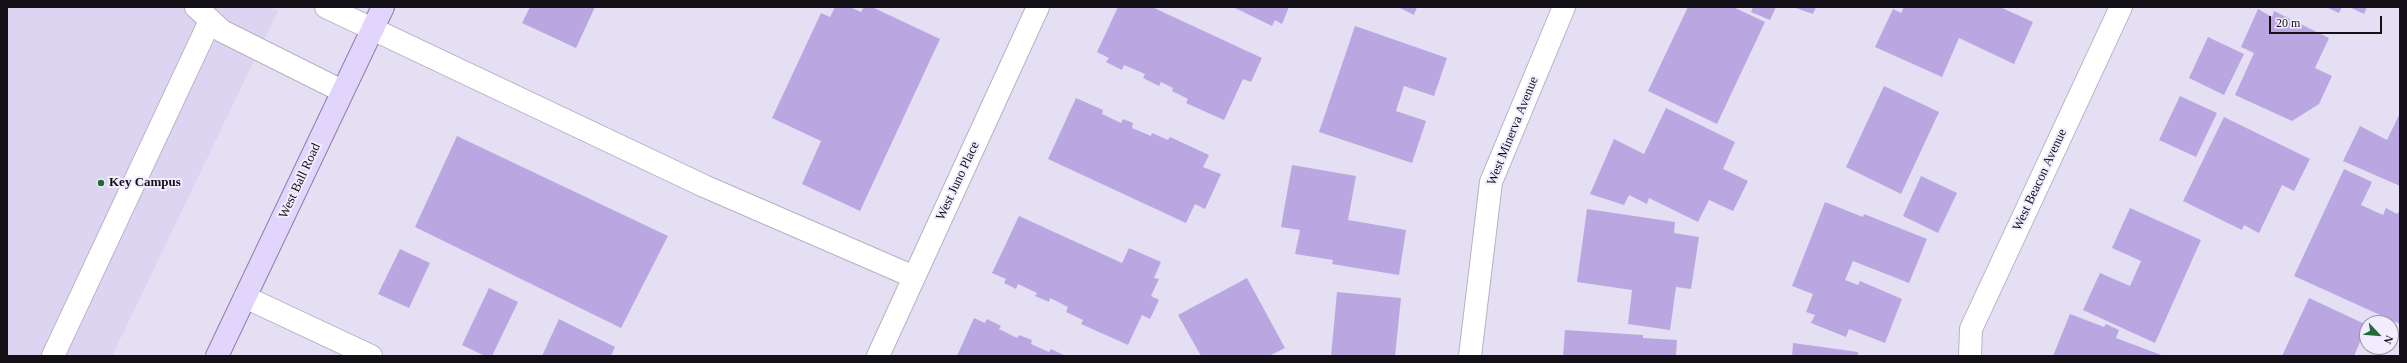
<!DOCTYPE html>
<html>
<head>
<meta charset="utf-8">
<style>
  body { margin:0 }
  #map { position:relative; width:2407px; height:363px; overflow:hidden; background:#e5dff4; font-family:"Times New Roman",serif }
  canvas { display:block }
  .frame { position:absolute; inset:0; border:8px solid #131117; pointer-events:none }
  .north { position:absolute; left:2359px; top:315px; width:40px; height:40px; box-sizing:border-box; background:#f2edfe; border:1px solid #9995a2; border-radius:50%; rotate:116deg; font-size:11px; font-weight:700; line-height:16px; text-align:center; color:#131117 }
  .north::after { content:''; display:block; margin:auto; width:14px; height:18px; background:#246a36; clip-path:polygon(50% 0,100% 100%,50% 72%,0 100%) }
  .scale { position:absolute; left:2269px; top:16px; width:113px; height:18px; box-sizing:border-box; border:2px solid #131117; border-top:0; padding-left:5px; font-size:12px; line-height:14px; white-space:nowrap; color:#131117; -webkit-text-stroke:3px #f2edfe; paint-order:stroke }
</style>
</head>
<body>
<div id="map">
<canvas width="2407" height="363"></canvas>
<div class="frame"></div>
<div class="north">N</div>
<div class="scale">20 m</div>
</div>
<script>
const context = document.querySelector('canvas').getContext('2d');
context.lineJoin = 'round';
function fillPath(path, color) {
  context.fillStyle = color;
  context.fill(path, 'evenodd');
}
function toPath(rows) {
  const path = new Path2D();
  for (const r of rows) {
    path.moveTo(r[0], r[1]);
    for (let i = 2; i < r.length; i += 2) path.lineTo(r[i], r[i + 1]);
  }
  return path;
}
function strokePath(path, color, width, dash) {
  context.strokeStyle = color;
  context.lineWidth = width;
  context.lineCap = dash ? 'butt' : 'round';
  context.setLineDash(dash || []);
  context.stroke(path);
}
function drawText(font, color, halo, rows, align = 'center') {
  context.font = font + ' "Times New Roman",serif';
  context.lineWidth = 4;
  context.setLineDash([]);
  context.textBaseline = 'middle';
  context.strokeStyle = halo;
  context.fillStyle = color;
  for (const [text, x, y, turn = 0] of rows) {
    context.save();
    context.translate(x, y);
    context.rotate((+turn || 0) * Math.PI / 180);
    context.textAlign = isNaN(turn) ? turn : align;
    if (halo) context.strokeText(text, 0, 0);
    context.fillText(text, 0, 0);
    context.restore();
  }
}
fillPath(toPath([
  [7,7,269,7,278,11,112,356,7,356]
]), '#dcd4f0');
fillPath(toPath([
  [530,7,595,7,576,48,522,23],
  [835,7,850,7,861,12,864,7,872,7,940,39,860,211,802,184,821,141,772,118,821,13,830,17],
  [1118,7,1152,7,1262,58,1251,82,1243,79,1224,120,1186,103,1188,99,1172,91,1173,88,1161,82,1159,86,1143,78,1145,74,1124,65,1122,70,1106,62,1109,58,1097,52],
  [1233,7,1289,7,1282,24,1275,20,1272,26],
  [1398,7,1417,7,1414,15],
  [1688,7,1733,7,1765,22,1717,124,1648,91],
  [1753,7,1776,7,1770,20,1751,12],
  [1793,7,1816,7,1813,14],
  [1904,7,2000,7,2033,22,2014,64,1959,38,1942,77,1875,47,1893,9,1901,13],
  [2326,7,2342,7,2339,13],
  [2349,7,2367,7,2364,14],
  [2258,9,2272,17,2274,11,2329,38,2315,68,2332,76,2319,104,2292,121,2235,95,2254,53,2241,47],
  [1355,26,1447,58,1434,96,1404,86,1396,111,1426,121,1412,163,1319,132],
  [2208,37,2244,54,2224,95,2189,78],
  [1884,86,1939,112,1901,194,1846,167],
  [2180,96,2217,113,2196,157,2159,140],
  [1076,98,1103,110,1102,114,1121,123,1123,119,1133,123,1132,128,1151,136,1152,133,1168,140,1170,137,1209,155,1203,167,1221,174,1205,209,1195,204,1186,223,1048,159],
  [1666,108,1735,142,1723,169,1748,181,1733,211,1709,200,1698,222,1649,198,1647,204,1629,195,1624,205,1590,194,1614,139,1644,154],
  [2400,113,2400,186,2343,161,2360,126,2387,140],
  [2224,117,2310,159,2294,191,2282,185,2259,233,2244,225,2242,230,2183,201],
  [457,136,668,236,621,328,415,227],
  [1292,165,1356,176,1348,220,1406,230,1399,275,1332,264,1333,260,1295,254,1300,230,1281,227],
  [2344,169,2372,182,2361,205,2383,215,2386,208,2397,214,2400,211,2400,324,2294,276],
  [1921,176,1957,193,1938,233,1903,216],
  [1825,202,1863,217,1864,214,1927,239,1909,283,1853,261,1845,280,1858,285,1860,281,1902,299,1885,343,1849,329,1846,337,1811,323,1815,315,1806,312,1813,294,1792,286],
  [2130,208,2201,240,2155,343,2083,310,2100,273,2130,286,2141,261,2112,248],
  [1587,209,1675,222,1674,233,1699,237,1691,289,1676,287,1670,330,1628,324,1632,290,1577,282],
  [1019,216,1122,263,1129,248,1161,262,1154,278,1159,279,1151,296,1159,300,1150,319,1142,315,1128,345,1081,324,1083,320,1066,312,1068,307,1050,298,1049,302,1035,296,1037,293,1018,284,1016,289,1004,283,1006,279,992,273],
  [400,249,430,263,409,308,378,294],
  [1247,278,1285,348,1269,356,1201,356,1178,315],
  [489,288,518,302,492,356,485,356,462,345],
  [1337,292,1401,298,1395,356,1331,356],
  [2309,298,2367,325,2354,356,2282,356],
  [2070,314,2104,327,2106,324,2119,330,2116,338,2164,356,2053,356],
  [974,318,985,323,987,319,1001,326,999,329,1017,338,1019,335,1032,340,1031,344,1049,352,1051,349,1066,356,957,356],
  [559,319,615,347,611,356,542,356],
  [1565,330,1643,335,1643,338,1677,340,1676,356,1563,356],
  [1793,343,1858,352,1858,356,1792,356]
]), '#baa7e2');
const minor = toPath([
  [196,7,222,31,342,91],
  [326,7,704,186,914,277],
  [245,297,371,356],
  [53,356,210,21],
  [878,356,1038,7],
  [1470,356,1491,182,1564,7],
  [1970,356,1971,329,2121,7]
]);
const major = toPath([
  [217,356,383,7]
]);
strokePath(minor, '#b7b1c5', 24);
strokePath(major, '#8d7eaa', 24);
strokePath(minor, '#fff', 22);
strokePath(major, '#e2d5fb', 22);
for (const [x, y, r, color] of [
  [101,183,4,"#246a36"]
]) {
  const dot = new Path2D();
  dot.arc(x, y, r, 0, 2 * Math.PI);
  context.fillStyle = color;
  context.fill(dot);
  strokePath(dot, '#f2edfe', 1.5);
}
drawText('13px', '#131117', '#f2edfe', [
  ["West Minerva Avenue",1513,131,-68],
  ["West Beacon Avenue",2040,180,-65],
  ["West Ball Road",300,181,-65],
  ["West Juno Place",958,181,-65]
]);
drawText('bold 13px', '#131117', '#f2edfe', [
  ["Key Campus",109,183]
], 'left');
</script>
</body>
</html>
